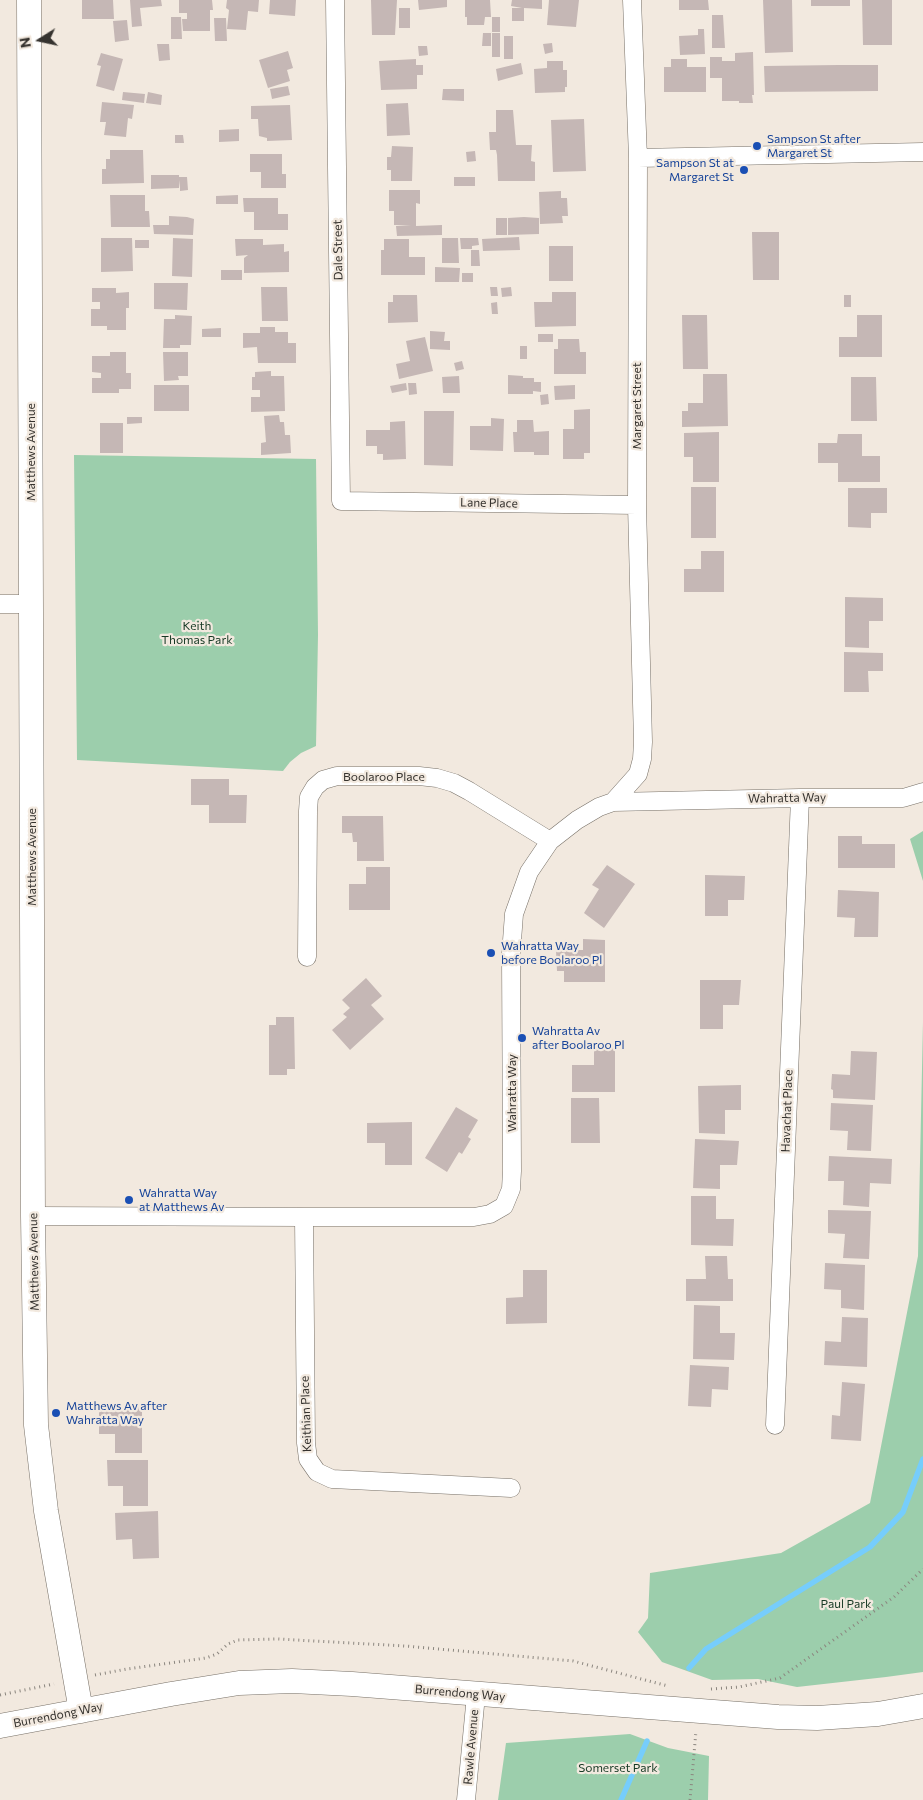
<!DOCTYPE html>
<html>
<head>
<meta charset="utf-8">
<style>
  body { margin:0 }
  #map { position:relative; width:923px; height:1800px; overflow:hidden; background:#f2e9df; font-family:Commissioner,sans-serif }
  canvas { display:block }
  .north { position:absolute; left:15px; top:15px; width:50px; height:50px; -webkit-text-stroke:4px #f2e9df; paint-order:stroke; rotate:260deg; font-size:14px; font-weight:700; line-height:20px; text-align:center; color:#36332f }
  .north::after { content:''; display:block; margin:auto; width:18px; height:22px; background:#36332f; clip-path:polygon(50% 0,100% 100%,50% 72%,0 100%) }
</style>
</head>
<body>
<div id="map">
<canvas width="923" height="1800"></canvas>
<div class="north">N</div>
</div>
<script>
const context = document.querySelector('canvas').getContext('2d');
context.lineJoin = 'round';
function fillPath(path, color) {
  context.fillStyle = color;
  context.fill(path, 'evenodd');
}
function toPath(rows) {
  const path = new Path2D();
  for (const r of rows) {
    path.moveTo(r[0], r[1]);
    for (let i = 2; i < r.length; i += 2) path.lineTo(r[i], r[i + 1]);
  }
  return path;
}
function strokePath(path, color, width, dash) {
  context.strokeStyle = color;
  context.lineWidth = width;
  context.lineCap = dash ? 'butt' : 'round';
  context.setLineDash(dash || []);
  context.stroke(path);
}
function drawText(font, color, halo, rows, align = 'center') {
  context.font = font + ' Commissioner,sans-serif';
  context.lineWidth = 4.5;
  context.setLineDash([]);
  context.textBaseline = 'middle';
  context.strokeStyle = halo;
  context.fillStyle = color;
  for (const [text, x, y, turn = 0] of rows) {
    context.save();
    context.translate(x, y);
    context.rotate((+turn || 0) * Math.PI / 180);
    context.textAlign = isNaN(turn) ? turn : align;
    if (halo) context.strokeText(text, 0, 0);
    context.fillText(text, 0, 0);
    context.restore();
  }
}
fillPath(toPath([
  [74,455,316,459,318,635,316,746,301,753,290,762,283,771,77,760],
  [923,831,923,881,910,839],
  [923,1022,923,1672,886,1677,797,1687,758,1679,712,1680,662,1662,638,1632,648,1618,650,1573,781,1553,870,1503,918,1256],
  [630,1734,668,1748,709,1756,708,1800,498,1800,506,1743]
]), '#9cceac');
strokePath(toPath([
  [689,1668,706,1649,870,1547,903,1512,923,1459],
  [621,1800,647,1741]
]), '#76cdfc', 5.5);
fillPath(toPath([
  [82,0,113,0,114,19,82,19],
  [130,0,161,0,162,6,140,8,142,26,132,27],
  [179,0,212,0,213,10,210,10,210,31,183,31,182,19,187,19,187,13,179,13],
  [227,0,259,0,258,12,248,11,246,30,227,29,229,10,226,8],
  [270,0,296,0,295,16,269,14],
  [371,0,397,0,395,35,372,35],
  [418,0,447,0,447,7,419,10],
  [465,0,490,0,491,17,485,17,484,25,467,25,467,17,465,17],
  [512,0,542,0,542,9,524,8,524,21,512,21,512,8,522,8,511,6],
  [549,0,579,0,576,27,547,25],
  [679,0,708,0,709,10,679,10],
  [763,0,792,0,793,52,765,53],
  [811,0,850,0,850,6,811,6],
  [862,0,892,0,892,45,863,45],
  [399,8,410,8,410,28,399,28],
  [712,15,723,15,725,48,712,48],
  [171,17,181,17,182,39,171,39],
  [492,17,500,17,500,32,492,32],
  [214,18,226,18,227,41,215,41],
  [127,20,129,40,115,42,113,21],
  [698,29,704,29,705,54,680,55,679,36,698,35],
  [483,33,491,33,491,46,482,46],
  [492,33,500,33,500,57,492,57],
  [504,36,513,36,513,59,504,59],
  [552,43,553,52,545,54,543,44],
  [157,44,169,44,170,60,159,61],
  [418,46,427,46,428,55,419,56],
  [288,51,293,68,287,70,290,81,268,88,259,60],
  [753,52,754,95,752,95,753,103,739,103,739,101,722,101,722,78,710,78,710,57,722,57,722,61,735,61,735,53],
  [101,53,123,59,114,91,96,86,101,66,97,65],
  [416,59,416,65,423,65,423,75,417,75,417,89,381,90,379,61],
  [671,59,687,59,687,67,706,67,706,92,664,92,664,67,671,67],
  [547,61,563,61,563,70,567,70,567,87,565,87,565,92,535,93,534,69,547,68],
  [521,63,523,74,498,81,496,69],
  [839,65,878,65,878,91,765,92,764,66],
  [288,86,290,95,272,99,270,89],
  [443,89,464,89,464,101,442,100],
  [123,92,145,94,144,103,122,100],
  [148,92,162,95,161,105,146,103],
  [102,102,134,105,132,119,128,118,126,137,104,135,106,122,100,122],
  [408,103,410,135,387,136,386,104],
  [290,105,292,140,267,141,267,138,259,136,258,119,251,119,251,106],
  [496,110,513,110,516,145,532,145,531,161,535,162,535,181,498,181,497,155,496,150,490,150,489,132,496,132],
  [584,119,586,171,553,172,551,120],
  [239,129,239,141,219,142,219,130],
  [175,135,183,135,184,143,175,143],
  [392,146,413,147,412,181,391,181,391,170,387,170,387,157,391,157],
  [110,150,143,150,144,183,102,184,102,169,106,169,106,159,110,159],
  [475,151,476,161,467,162,466,152],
  [250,154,282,154,282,174,286,174,286,188,261,188,261,172,250,172],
  [151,175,179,175,179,177,187,177,188,190,180,191,180,180,179,188,151,189],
  [454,177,475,177,475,186,454,186],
  [389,190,420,190,420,204,416,203,416,226,442,225,442,235,397,236,396,226,411,225,394,225,394,211,389,211],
  [561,191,561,198,567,198,568,216,562,216,563,223,540,224,539,192],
  [110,195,145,195,145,211,149,211,150,227,111,227],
  [238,195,238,204,216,204,216,196],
  [243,198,278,198,278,214,288,214,288,230,254,230,254,212,244,212],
  [169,216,187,217,194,219,193,235,154,234,153,225,169,225],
  [524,217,539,218,539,234,508,235,508,218],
  [496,218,507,218,507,235,496,235],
  [752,232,779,232,779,280,753,280],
  [519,237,520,250,483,251,482,239],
  [101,238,132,238,133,271,101,272],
  [173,238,193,239,192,277,172,276],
  [442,238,458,238,459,263,442,263],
  [460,238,478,238,479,245,472,246,472,249,461,249],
  [235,239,263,239,263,245,284,244,284,252,289,251,289,272,244,273,244,258,248,255,236,256],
  [384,239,409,239,409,257,425,257,425,275,381,275,381,250,384,250],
  [135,240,149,240,149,248,135,248],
  [549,246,573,246,573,281,549,281],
  [471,250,479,250,480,266,471,266],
  [435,267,460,268,459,282,435,282],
  [221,270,242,270,242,280,221,280],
  [462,273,473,273,473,282,462,282],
  [154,283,188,283,187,310,154,309],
  [261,287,287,287,288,321,262,321],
  [490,287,497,287,498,296,491,296],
  [511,287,512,296,502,297,501,288],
  [92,288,116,288,116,293,129,292,129,308,126,308,126,330,107,330,107,326,91,326,91,309,100,309,100,302,92,302],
  [552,292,576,292,576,326,535,327,534,302,552,302],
  [393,295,417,295,418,322,388,323,388,302,393,302],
  [844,295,851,295,851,307,844,307],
  [497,302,498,314,492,314,491,303],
  [175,315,192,316,191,345,180,345,180,348,163,348,164,319,175,319],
  [682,315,707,315,708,369,683,369],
  [857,315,882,315,882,357,839,357,839,337,857,337],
  [260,327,275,327,275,332,288,332,288,343,296,343,296,363,258,363,257,347,243,348,243,333,260,333],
  [221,328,221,337,202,337,202,329],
  [430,331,445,332,444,341,450,341,450,350,430,349],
  [538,334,553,334,553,342,538,342],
  [425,337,433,371,399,379,396,364,410,361,406,341],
  [558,339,579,339,580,352,586,352,586,374,554,374,554,349,558,349],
  [520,346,527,346,527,359,520,359],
  [110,352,126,352,126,373,131,373,131,389,119,389,119,393,92,393,92,378,101,378,101,373,92,372,92,356,110,356],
  [163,352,188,352,188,376,178,376,179,380,164,381],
  [462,361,464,369,456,371,454,363],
  [271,371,271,376,284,376,285,411,251,412,251,397,260,397,260,390,252,390,252,377,255,377,255,372],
  [703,374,727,374,728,426,682,427,682,411,688,411,688,403,703,403],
  [508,375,523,376,523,378,534,378,534,382,541,382,541,392,533,391,533,394,508,394],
  [459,376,460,393,443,393,442,377],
  [851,377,876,377,877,421,851,421],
  [406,383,407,390,392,393,390,386],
  [408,383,416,383,417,394,409,395],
  [154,385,189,385,189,411,154,411],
  [575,385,575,399,555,400,554,386],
  [548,394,549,404,541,405,540,395],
  [590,409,590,453,584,453,584,459,563,459,563,429,574,429,574,410],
  [424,411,454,411,453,466,424,465],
  [279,415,280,422,284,422,285,435,290,435,291,453,261,455,261,443,266,442,264,416],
  [127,417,142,417,142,423,127,424],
  [491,418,504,419,503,451,470,450,470,426,491,426],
  [517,420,533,420,534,432,549,431,549,455,534,455,534,452,514,452,513,432,517,432],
  [405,421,406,459,383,460,383,454,377,454,377,446,366,446,366,430,390,430,390,422],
  [100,423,123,423,123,453,100,453],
  [719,432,719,482,693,482,693,457,684,457,684,433],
  [838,434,862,434,862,456,880,456,880,482,838,482,838,463,818,463,818,443,837,443],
  [691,487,716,487,716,538,691,538],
  [848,488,887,488,887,513,871,513,871,528,848,527],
  [701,551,724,551,724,592,684,592,684,569,701,569],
  [845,597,883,598,883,621,869,621,869,648,845,647],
  [844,652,883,653,883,671,868,671,869,692,844,692],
  [191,779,229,779,229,795,247,795,246,823,209,823,209,805,191,805],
  [342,816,383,816,384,861,357,861,357,842,353,842,352,833,342,833],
  [838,836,862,836,862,844,895,844,895,868,838,868],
  [607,865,635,884,604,928,584,913,599,889,592,885],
  [366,867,390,867,390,910,349,910,349,884,366,884],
  [705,875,745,876,744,900,728,900,728,916,705,916],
  [838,890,879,892,878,937,854,937,855,918,837,917],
  [583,939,605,940,605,982,564,982,564,971,557,971,556,950,583,950],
  [366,978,382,996,371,1005,384,1019,350,1050,332,1030,347,1017,343,1014,350,1008,342,1000],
  [700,980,741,980,739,1005,723,1005,723,1029,700,1029],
  [276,1017,294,1017,295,1069,287,1069,287,1075,269,1075,269,1025,276,1025],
  [594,1046,615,1046,615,1092,572,1092,572,1065,594,1065],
  [851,1051,877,1052,875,1100,833,1098,833,1090,831,1089,832,1074,850,1075],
  [741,1085,741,1110,725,1110,725,1134,699,1133,698,1086],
  [571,1098,599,1098,600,1143,571,1143],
  [831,1103,873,1105,871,1151,847,1150,848,1131,830,1130],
  [456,1107,478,1120,468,1137,471,1139,462,1154,459,1152,447,1172,425,1158],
  [412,1122,412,1165,385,1165,385,1143,367,1143,367,1123],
  [695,1139,739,1141,737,1165,720,1165,720,1189,693,1188],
  [829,1156,892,1159,891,1184,870,1183,869,1207,843,1205,844,1181,828,1181],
  [691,1196,716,1196,716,1219,734,1219,733,1246,691,1245],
  [828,1210,871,1211,869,1259,843,1258,845,1234,828,1233],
  [705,1256,727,1256,728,1279,733,1279,733,1301,686,1301,686,1279,706,1279],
  [825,1263,865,1265,864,1310,841,1308,841,1290,824,1289],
  [523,1270,547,1270,547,1323,506,1324,506,1298,523,1297],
  [694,1305,720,1306,720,1333,735,1333,734,1360,693,1359],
  [842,1317,868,1318,867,1367,824,1365,825,1341,841,1342],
  [690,1365,729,1367,728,1390,712,1389,711,1407,688,1406],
  [842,1382,865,1384,861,1441,831,1439,832,1415,840,1416],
  [99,1407,142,1407,142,1453,115,1453,115,1434,99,1434],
  [107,1460,148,1460,148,1506,123,1506,123,1486,108,1486],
  [158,1511,159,1558,133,1559,132,1539,116,1540,115,1513]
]), '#c5b7b5');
const street = toPath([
  [335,0,341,501,637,505],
  [638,158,923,152],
  [0,604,32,604],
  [613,802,638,774,642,759,643,742,637,505,638,158,632,0],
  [307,957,308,811,309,797,315,787,323,780,337,776,419,776,437,778,454,783,469,791,550,841],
  [33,1216,304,1217,474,1217,490,1214,504,1206,511,1189,512,1171,511,954,514,914,529,872,550,841,577,820,599,807,613,802,800,798,903,798,923,792],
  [304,1217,306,1443,308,1459,317,1472,332,1479,511,1488],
  [775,1425,800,798],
  [466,1800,476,1695]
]);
const secondary = toPath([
  [29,0,33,1216,36,1425,46,1511,81,1711],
  [0,1726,171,1694,239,1683,292,1681,352,1684,778,1717,817,1718,878,1714,923,1706]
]);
strokePath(street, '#777067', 19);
strokePath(secondary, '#777067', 25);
strokePath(toPath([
  [95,1675,127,1669,206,1658,217,1654,228,1644,238,1640,278,1639,405,1646,573,1661,668,1686],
  [711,1689,739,1687,780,1678,894,1597,923,1569],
  [0,1695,54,1684],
  [690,1800,696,1731]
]), '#8b867f', 3, [1, 4]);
strokePath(street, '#fff', 18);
strokePath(secondary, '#fff', 24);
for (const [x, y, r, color] of [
  [757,146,5,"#1a4fb4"],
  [744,170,5,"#1a4fb4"],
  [491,953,5,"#1a4fb4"],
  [522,1038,5,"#1a4fb4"],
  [129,1200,5,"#1a4fb4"],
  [56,1413,5,"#1a4fb4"]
]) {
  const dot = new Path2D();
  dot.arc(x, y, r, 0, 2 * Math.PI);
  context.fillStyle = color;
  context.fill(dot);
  strokePath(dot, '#f2e9df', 2);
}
drawText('12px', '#164399', '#f2e9df', [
  ["Sampson St after",767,139],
  ["Margaret St",767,153],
  ["Sampson St at",734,163,"right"],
  ["Margaret St",734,177,"right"],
  ["Wahratta Way",501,946],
  ["before Boolaroo Pl",501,960],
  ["Wahratta Av",532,1031],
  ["after Boolaroo Pl",532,1045],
  ["Wahratta Way",139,1193],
  ["at Matthews Av",139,1207],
  ["Matthews Av after",66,1406],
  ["Wahratta Way",66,1420]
], 'left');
drawText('12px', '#36332f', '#f2e9df', [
  ["Dale Street",338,250,-91],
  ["Margaret Street",637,406,-90],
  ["Matthews Avenue",31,452,-90],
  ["Lane Place",489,503,1],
  ["Boolaroo Place",384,777],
  ["Wahratta Way",787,798,-1],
  ["Matthews Avenue",32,857,-90],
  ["Wahratta Way",512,1093,-90],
  ["Havachat Place",787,1111,-88],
  ["Matthews Avenue",34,1262,-91],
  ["Keithian Place",306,1414,-92],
  ["Burrendong Way",460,1693,5],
  ["Burrendong Way",58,1715,-11],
  ["Rawle Avenue",471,1747,-85]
]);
drawText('12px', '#163924', '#f2e9df', [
  ["Keith",197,626],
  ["Thomas Park",197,640],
  ["Paul Park",846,1604],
  ["Somerset Park",618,1768]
]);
</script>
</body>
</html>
